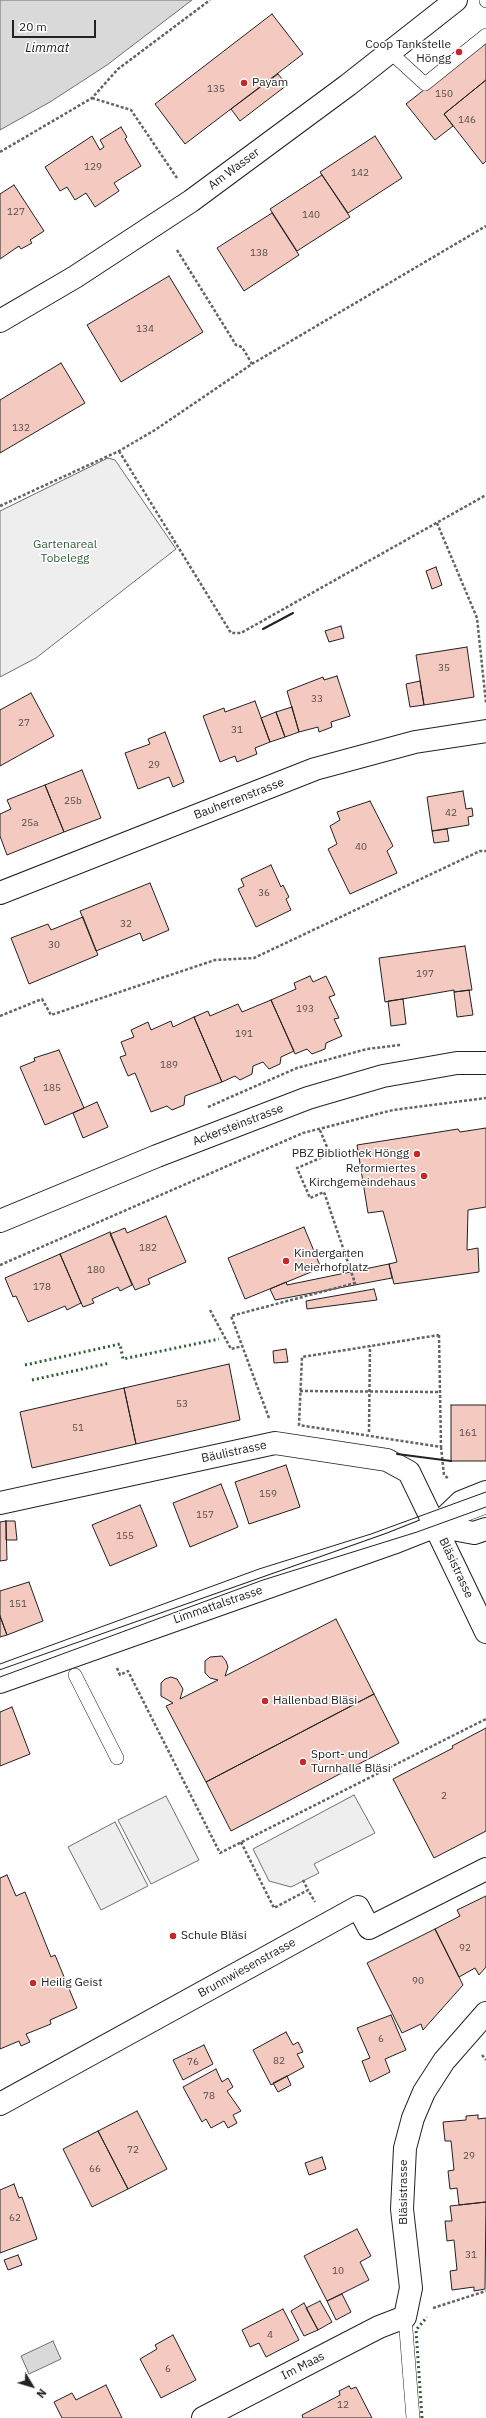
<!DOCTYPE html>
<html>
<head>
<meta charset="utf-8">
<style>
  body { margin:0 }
  #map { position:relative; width:486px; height:2418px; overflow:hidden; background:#fff; font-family:"IBM Plex Sans",sans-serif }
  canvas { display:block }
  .north { position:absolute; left:12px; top:2366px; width:40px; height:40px; -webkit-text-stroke:3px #fff; paint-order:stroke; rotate:128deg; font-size:11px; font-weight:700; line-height:16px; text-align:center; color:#222 }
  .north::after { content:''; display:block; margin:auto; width:14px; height:18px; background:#222; clip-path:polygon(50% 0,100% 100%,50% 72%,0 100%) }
  .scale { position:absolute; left:12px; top:20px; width:84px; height:18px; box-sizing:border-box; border:2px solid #222; border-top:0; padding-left:5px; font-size:12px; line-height:14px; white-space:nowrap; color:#222; -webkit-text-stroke:3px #fff; paint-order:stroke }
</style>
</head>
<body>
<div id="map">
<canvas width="486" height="2418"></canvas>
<div class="north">N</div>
<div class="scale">20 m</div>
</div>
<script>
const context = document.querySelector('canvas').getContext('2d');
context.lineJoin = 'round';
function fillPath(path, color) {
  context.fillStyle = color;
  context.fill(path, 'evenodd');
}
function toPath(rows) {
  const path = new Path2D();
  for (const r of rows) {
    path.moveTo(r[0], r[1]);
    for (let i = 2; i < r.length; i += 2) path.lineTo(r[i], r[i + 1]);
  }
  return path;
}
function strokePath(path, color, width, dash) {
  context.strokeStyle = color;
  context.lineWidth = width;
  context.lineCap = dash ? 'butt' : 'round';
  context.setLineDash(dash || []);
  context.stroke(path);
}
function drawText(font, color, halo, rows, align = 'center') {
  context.font = font + ' "IBM Plex Sans",sans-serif';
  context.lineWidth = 3;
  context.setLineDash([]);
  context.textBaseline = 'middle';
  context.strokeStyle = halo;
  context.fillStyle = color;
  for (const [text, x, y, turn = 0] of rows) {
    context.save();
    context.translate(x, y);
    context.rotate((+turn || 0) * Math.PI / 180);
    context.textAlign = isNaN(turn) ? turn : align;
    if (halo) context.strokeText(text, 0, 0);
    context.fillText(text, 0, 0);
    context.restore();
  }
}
const green = toPath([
  [108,458,115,460,176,549,36,658,0,677,0,511,108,458],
  [354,1795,375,1833,314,1864,319,1873,291,1887,269,1881,253,1849,354,1795],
  [166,1796,199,1860,151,1884,118,1820,166,1796],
  [115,1822,148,1886,101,1910,68,1847,115,1822]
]);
fillPath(green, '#eee');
strokePath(green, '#6f6f6f', 1);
const water = toPath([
  [0,0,192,0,107,65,50,102,0,130,0,0],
  [53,2341,61,2359,29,2374,21,2356,53,2341]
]);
fillPath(water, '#d9d9d9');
strokePath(water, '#6f6f6f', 1);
const building = toPath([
  [272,14,303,54,185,144,155,104,272,14],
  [486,41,486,80,444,114,453,126,435,140,406,104,486,41],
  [278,74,287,85,240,121,231,109,278,74],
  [486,80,486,161,483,164,444,114,486,80],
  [121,127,127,137,125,139,141,166,114,183,119,191,95,207,86,193,75,200,67,187,60,191,45,167,92,136,100,150,104,147,100,140,121,127],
  [375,136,402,178,348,213,320,172,375,136],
  [322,175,350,217,297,251,270,209,322,175],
  [14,185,44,231,30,240,32,243,21,249,19,246,0,259,0,194,14,185],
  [272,213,299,255,244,291,217,248,272,213],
  [169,276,203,332,121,382,87,325,169,276],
  [61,363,85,403,0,453,0,400,61,363],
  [436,567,442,585,432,589,426,571,436,567],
  [341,626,344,638,329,642,325,631,341,626],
  [467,647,474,697,424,705,416,655,467,647],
  [337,676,350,716,331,722,332,727,319,732,318,727,299,732,287,691,323,677,324,680,337,676],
  [420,681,424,705,410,707,406,684,420,681],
  [31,693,54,736,0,766,0,710,31,693],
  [255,701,270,742,255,748,257,754,237,762,235,756,220,762,203,716,224,708,225,712,255,701],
  [292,707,299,732,285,737,276,712,292,707],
  [276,712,285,737,270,742,261,718,276,712],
  [165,732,184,782,173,787,169,777,138,789,125,753,150,744,148,739,165,732],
  [82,770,101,818,64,832,45,785,82,770],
  [45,785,64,832,7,855,0,836,0,814,11,809,7,800,45,785],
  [463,791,466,809,472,808,473,816,468,817,469,825,432,831,427,797,463,791],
  [370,801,393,846,387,851,397,873,350,894,328,849,337,844,330,826,340,820,337,812,370,801],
  [447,829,449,841,434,843,432,831,447,829],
  [271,865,281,887,283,885,289,897,286,899,291,910,256,927,238,889,244,886,241,879,271,865],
  [150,883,169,930,143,941,140,933,96,951,80,911,150,883],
  [83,917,98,955,29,984,11,938,48,924,51,930,83,917],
  [465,946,472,990,454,992,454,990,385,1002,379,958,465,946],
  [310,976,313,982,326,976,335,995,329,997,339,1018,334,1019,342,1036,326,1043,325,1049,312,1054,307,1049,295,1054,271,1000,296,989,294,983,310,976],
  [469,990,473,1015,457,1017,454,992,469,990],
  [403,999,406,1024,391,1026,388,1001,403,999],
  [271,1000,294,1051,281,1057,280,1064,269,1069,263,1062,253,1066,252,1074,240,1080,235,1076,222,1082,194,1017,208,1011,210,1016,238,1004,242,1012,271,1000],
  [194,1017,222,1082,185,1096,184,1105,172,1110,167,1106,151,1112,135,1073,128,1076,120,1057,126,1055,121,1042,134,1037,131,1030,148,1022,151,1030,171,1021,173,1027,194,1017],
  [59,1050,84,1108,45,1125,20,1067,35,1061,34,1058,59,1050],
  [97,1102,108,1127,83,1138,73,1113,97,1102],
  [486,1128,486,1207,468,1210,467,1250,478,1248,479,1272,394,1284,389,1264,397,1262,383,1211,368,1213,357,1145,458,1129,460,1132,486,1128],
  [166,1216,186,1262,148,1279,150,1284,135,1290,110,1234,125,1228,127,1233,166,1216],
  [304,1227,321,1268,245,1299,228,1258,304,1227],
  [110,1232,132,1285,120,1291,118,1287,92,1299,94,1303,83,1307,60,1254,110,1232],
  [60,1254,81,1303,67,1310,65,1306,28,1322,16,1296,13,1297,5,1278,60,1254],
  [389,1264,392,1278,275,1300,270,1289,286,1282,287,1285,389,1264],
  [374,1289,377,1300,307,1309,306,1301,374,1289],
  [286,1349,288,1362,274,1363,273,1351,286,1349],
  [229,1364,240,1420,136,1444,124,1388,229,1364],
  [124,1388,136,1444,32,1468,20,1412,124,1388],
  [451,1405,486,1405,486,1461,451,1461,451,1405],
  [286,1465,300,1507,249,1524,235,1482,286,1465],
  [221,1484,238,1527,190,1547,173,1503,221,1484],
  [140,1505,157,1546,110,1566,92,1525,140,1505],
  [6,1521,15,1521,17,1540,6,1540,6,1521],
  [6,1521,7,1560,0,1561,0,1522,6,1521],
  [29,1582,43,1621,7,1635,0,1616,0,1591,29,1582],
  [0,1616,7,1635,0,1637,0,1616],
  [336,1619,374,1694,206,1782,166,1706,173,1703,161,1696,161,1683,165,1679,171,1677,177,1679,183,1689,180,1699,218,1680,210,1678,205,1673,205,1661,210,1657,222,1656,226,1661,228,1667,225,1676,336,1619],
  [374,1694,399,1743,231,1831,206,1782,374,1694],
  [12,1707,30,1754,0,1766,0,1712,12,1707],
  [486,1728,486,1831,434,1858,393,1779,453,1748,452,1746,486,1728],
  [7,1875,16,1896,25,1892,51,1957,55,1955,77,2008,50,2020,51,2024,26,2034,30,2042,21,2046,19,2041,0,2049,0,1878,7,1875],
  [486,1896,486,1967,479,1975,475,1968,459,1977,435,1929,460,1916,457,1910,486,1896],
  [435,1929,463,1985,423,2030,421,2024,402,2033,367,1963,435,1929],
  [391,2015,406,2050,385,2059,390,2072,370,2082,362,2061,370,2058,357,2028,391,2015],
  [286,2032,293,2045,298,2042,303,2052,297,2054,304,2067,271,2085,253,2050,286,2032],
  [204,2045,213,2064,183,2080,173,2060,204,2045],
  [216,2069,222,2082,228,2078,233,2087,227,2091,241,2111,233,2115,237,2123,228,2128,224,2121,211,2128,206,2119,202,2122,183,2087,216,2069],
  [287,2076,291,2085,278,2092,273,2083,287,2076],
  [137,2111,167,2169,128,2189,98,2131,137,2111],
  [478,2115,478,2119,486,2118,486,2202,459,2205,457,2188,450,2189,448,2171,454,2170,451,2141,445,2141,443,2122,466,2120,466,2116,478,2115],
  [98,2131,128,2189,92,2207,63,2149,98,2131],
  [322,2157,326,2169,309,2175,305,2163,322,2157],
  [14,2184,19,2198,22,2197,37,2239,0,2253,0,2190,14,2184],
  [486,2202,485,2289,474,2291,474,2287,452,2290,450,2271,457,2270,454,2240,447,2241,445,2221,452,2221,450,2206,486,2202],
  [357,2229,371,2256,360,2262,369,2280,327,2301,304,2256,357,2229],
  [18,2255,22,2265,8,2270,4,2260,18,2255],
  [342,2294,351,2312,336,2320,327,2301,342,2294],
  [320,2301,332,2322,318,2330,306,2308,320,2301],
  [304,2303,318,2330,304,2336,291,2311,304,2303],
  [283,2309,299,2340,266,2357,259,2343,250,2347,242,2330,283,2309],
  [173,2335,196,2380,161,2398,140,2359,157,2349,155,2345,173,2335],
  [106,2385,122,2418,62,2418,54,2402,72,2393,76,2400,106,2385],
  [349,2386,351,2389,356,2387,372,2418,303,2418,302,2415,340,2395,339,2391,349,2386]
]);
fillPath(building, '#f3c9c0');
strokePath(building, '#222', 1);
const lane = toPath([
  [486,0,486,1],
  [390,52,425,84,486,35],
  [447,1522,486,1507],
  [75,1675,117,1758],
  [405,2317,413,2418]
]);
const street = toPath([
  [0,893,315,769,415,742,486,731],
  [0,1221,157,1156,308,1098,383,1076,457,1063,486,1063],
  [0,1503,275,1443,387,1460,409,1472,486,1632],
  [436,1526,474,1533,486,1529],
  [0,1682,393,1543,436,1526,461,1502,486,1492],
  [0,2104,358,1907,369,1928,486,1869],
  [203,2418,379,2327,405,2317,411,2288,402,2209,405,2148,413,2118,424,2092,444,2061,486,2013]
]);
const secondary = toPath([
  [0,321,75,277,191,201,348,85,456,0]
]);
strokePath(lane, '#222', 14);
strokePath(street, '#222', 24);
strokePath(secondary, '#222', 24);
strokePath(toPath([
  [92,98,131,110,177,178],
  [0,152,92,98,118,69,210,0],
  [177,250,236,345,242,347,252,364],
  [119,451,231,633,241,633,486,495],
  [0,506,119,451,155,430,252,364,486,226],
  [437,523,477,618,486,703],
  [0,1016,42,999,51,1015,215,960,254,958,480,851,486,851],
  [208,1107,297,1068,367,1049,400,1045],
  [0,1265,303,1133,393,1110,486,1098],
  [210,1310,231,1349,243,1346],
  [439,1335,441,1447,299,1425,302,1357,439,1335],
  [300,1391,440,1392],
  [269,1418,231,1316,355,1283,324,1192,310,1198,297,1168,330,1154,319,1128],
  [369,1432,370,1346],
  [441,1447,444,1475,449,1479],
  [117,1668,120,1675,128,1671,220,1853,486,1719],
  [241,1842,274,1908,308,1890,315,1902],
  [303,1880,308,1890],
  [482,2055,486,2060],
  [433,2308,486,2291]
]), '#646464', 2.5, [3, 2]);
strokePath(lane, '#fff', 13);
strokePath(street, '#fff', 22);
strokePath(secondary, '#fff', 22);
strokePath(toPath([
  [0,1664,259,1569,371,1534,486,1492],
  [0,1677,263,1580,417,1532,486,1507]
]), '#222', 1);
strokePath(toPath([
  [25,1365,120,1344,123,1359,219,1339],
  [32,1380,110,1363],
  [422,2418,416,2330,427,2317]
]), '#2f5e38', 3, [2, 3]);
strokePath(toPath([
  [263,629,293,613],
  [397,1454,451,1461]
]), '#222', 2);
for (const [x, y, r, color] of [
  [459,52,4,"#c62828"],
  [244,83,4,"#c62828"],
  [417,1154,4,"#c62828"],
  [424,1176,4,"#c62828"],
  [286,1261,4,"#c62828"],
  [265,1701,4,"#c62828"],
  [303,1762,4,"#c62828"],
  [173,1936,4,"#c62828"],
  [33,1983,4,"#c62828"]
]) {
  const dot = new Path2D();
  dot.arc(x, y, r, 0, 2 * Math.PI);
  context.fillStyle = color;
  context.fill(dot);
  strokePath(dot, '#fff', 1.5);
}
drawText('10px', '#564c4a', null, [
  ["135",216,89],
  ["150",444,94],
  ["146",467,120],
  ["129",93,167],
  ["142",360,173],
  ["127",16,212],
  ["140",311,215],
  ["138",259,253],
  ["134",145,329],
  ["132",21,428],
  ["35",444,668],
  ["33",317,699],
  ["27",24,723],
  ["31",237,730],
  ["29",154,765],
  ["25b",73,801],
  ["42",451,813],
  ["25a",30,823],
  ["40",361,847],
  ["36",264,893],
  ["32",126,924],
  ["30",54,945],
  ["197",425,974],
  ["193",305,1009],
  ["191",244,1034],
  ["189",169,1065],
  ["185",52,1088],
  ["182",148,1248],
  ["180",96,1270],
  ["178",42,1287],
  ["53",182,1404],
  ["51",78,1428],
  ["161",468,1433],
  ["159",268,1494],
  ["157",205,1515],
  ["155",125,1536],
  ["151",18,1604],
  ["2",444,1796],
  ["92",465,1948],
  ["90",418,1981],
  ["6",381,2039],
  ["82",279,2061],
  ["76",193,2062],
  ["78",209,2096],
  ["72",133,2150],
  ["29",469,2156],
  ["66",95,2169],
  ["62",15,2218],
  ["31",471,2255],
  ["10",338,2271],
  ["4",270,2335],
  ["6",168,2369],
  ["12",343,2405]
]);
drawText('12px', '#222', '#fff', [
  ["Coop Tankstelle",451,45,"right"],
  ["Höngg",451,59,"right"],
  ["Payam",252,83],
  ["PBZ Bibliothek Höngg",409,1154,"right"],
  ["Reformiertes",416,1169,"right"],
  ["Kirchgemeindehaus",416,1183,"right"],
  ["Kindergarten",294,1254],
  ["Meierhofplatz",294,1268],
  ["Hallenbad Bläsi",273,1701],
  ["Sport- und",311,1755],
  ["Turnhalle Bläsi",311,1769],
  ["Schule Bläsi",181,1936],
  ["Heilig Geist",41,1983]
], 'left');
drawText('12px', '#222', '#fff', [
  ["Am Wasser",234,169,-37],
  ["Bauherrenstrasse",239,799,-21],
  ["Ackersteinstrasse",238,1125,-21],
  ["Bäulistrasse",234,1452,-12],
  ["Bläsistrasse",456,1568,65],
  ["Limmattalstrasse",218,1605,-19],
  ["Brunnwiesenstrasse",247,1968,-29],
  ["Bläsistrasse",404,2192,-90],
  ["Im Maas",303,2366,-27]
]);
drawText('12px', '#2f5e38', '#fff', [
  ["Gartenareal",65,545],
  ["Tobelegg",65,559]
]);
drawText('italic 13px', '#222', '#fff', [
  ["Limmat",47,48]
]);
</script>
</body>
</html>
